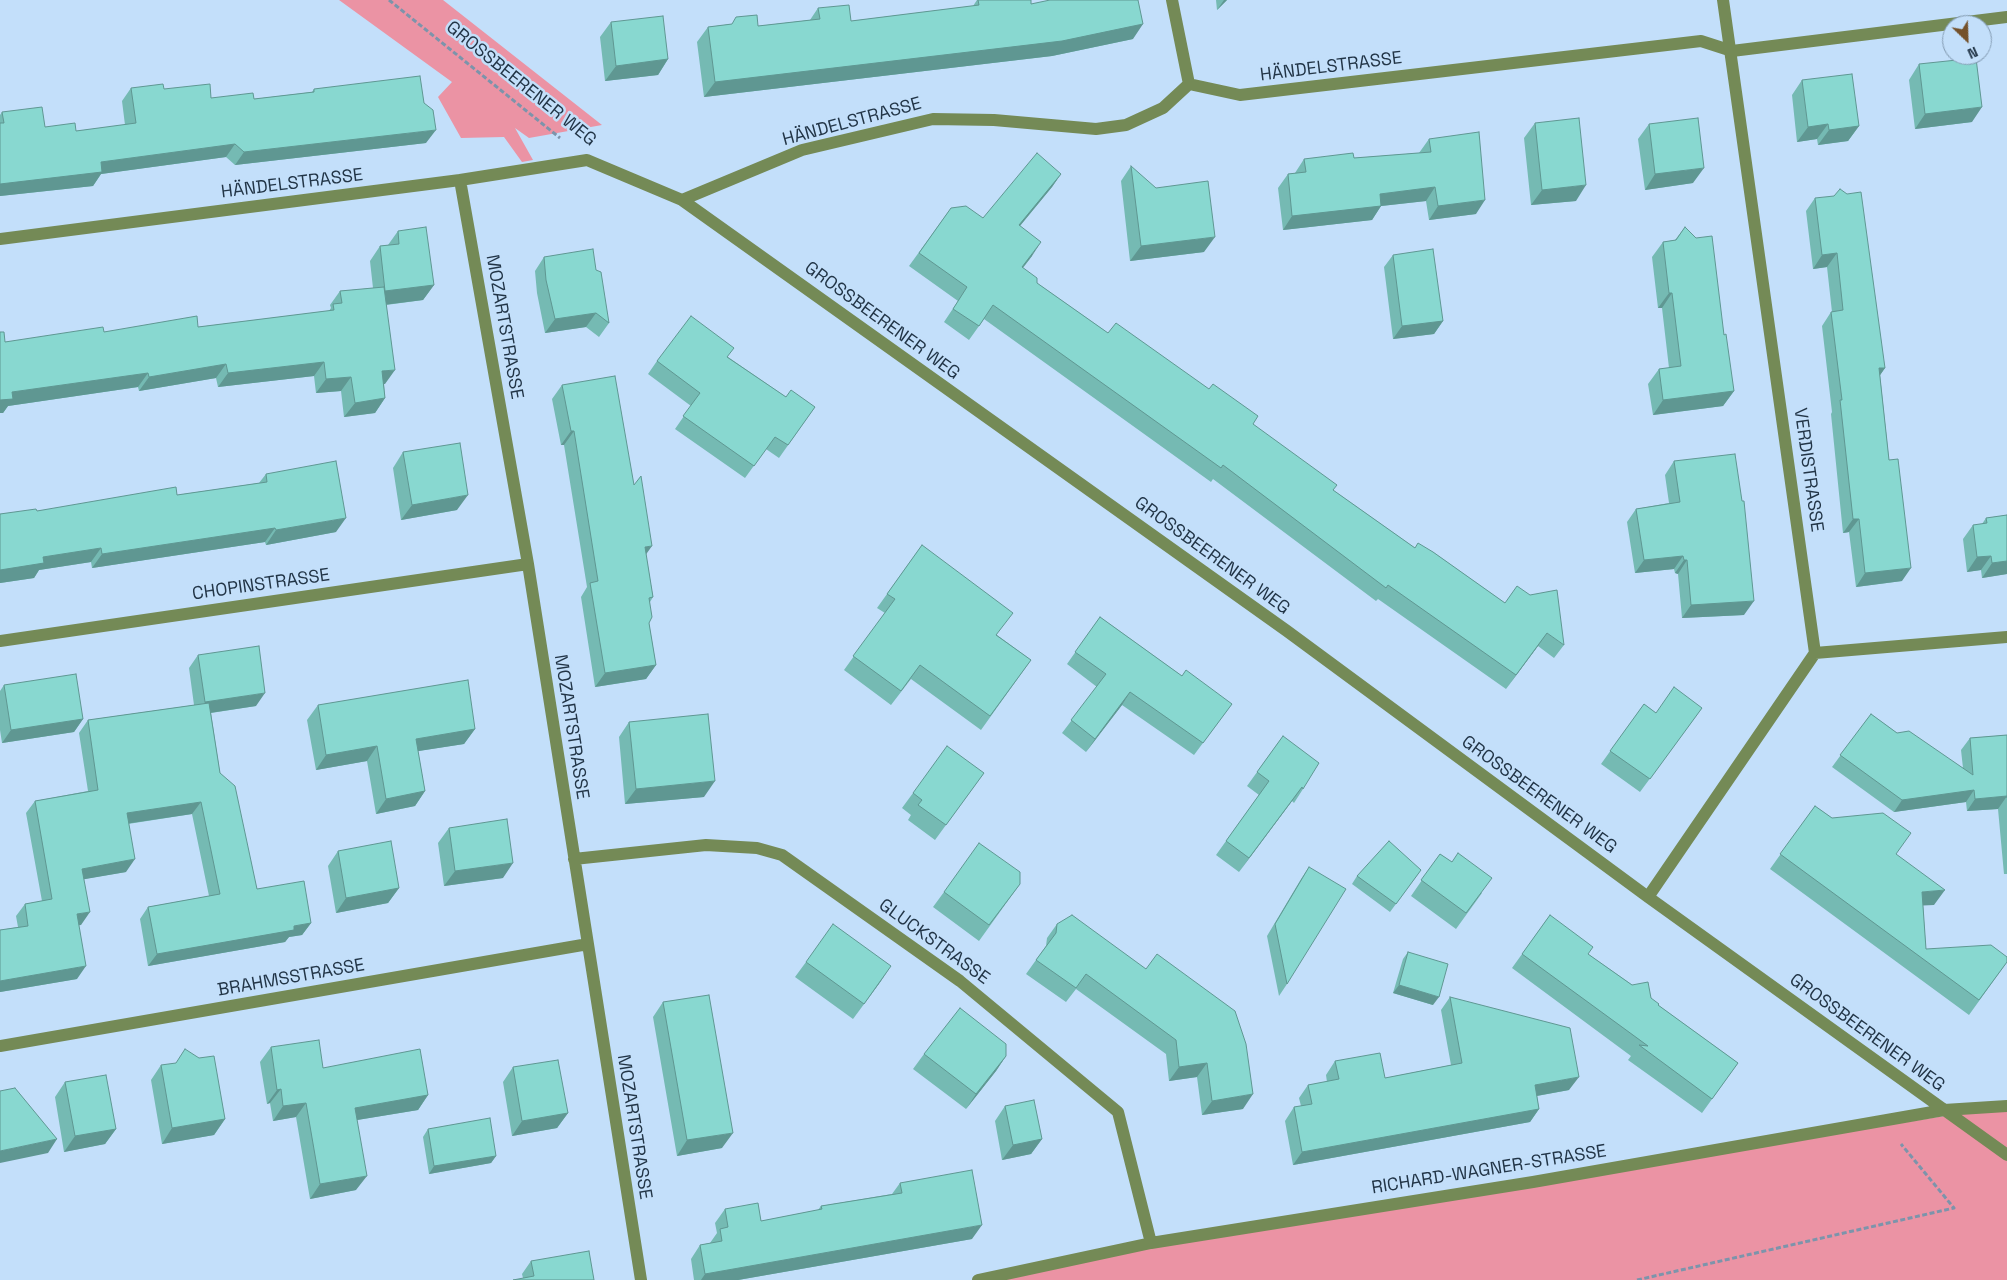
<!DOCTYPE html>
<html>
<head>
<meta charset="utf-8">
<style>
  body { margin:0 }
  #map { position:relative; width:2007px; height:1280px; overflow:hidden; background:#c3dffa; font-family:"Space Grotesk",sans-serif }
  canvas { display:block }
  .north { position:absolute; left:1942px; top:15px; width:50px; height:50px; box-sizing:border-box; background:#c3dffa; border:1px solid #839bb2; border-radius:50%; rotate:156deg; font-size:14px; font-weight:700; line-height:20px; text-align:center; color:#223547 }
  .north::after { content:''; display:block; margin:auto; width:18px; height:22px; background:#74512a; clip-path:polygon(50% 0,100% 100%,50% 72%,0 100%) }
</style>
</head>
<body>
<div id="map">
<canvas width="2007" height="1280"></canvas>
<div class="north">N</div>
</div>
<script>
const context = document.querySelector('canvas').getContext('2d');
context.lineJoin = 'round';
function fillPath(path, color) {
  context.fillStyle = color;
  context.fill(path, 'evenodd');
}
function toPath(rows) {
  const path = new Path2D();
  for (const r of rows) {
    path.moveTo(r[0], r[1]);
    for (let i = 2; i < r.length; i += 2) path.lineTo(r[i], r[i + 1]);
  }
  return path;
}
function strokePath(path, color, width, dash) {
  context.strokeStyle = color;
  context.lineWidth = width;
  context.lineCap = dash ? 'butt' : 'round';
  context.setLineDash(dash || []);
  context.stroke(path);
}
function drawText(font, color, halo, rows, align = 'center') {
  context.font = font + ' "Space Grotesk",sans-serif';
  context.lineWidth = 5;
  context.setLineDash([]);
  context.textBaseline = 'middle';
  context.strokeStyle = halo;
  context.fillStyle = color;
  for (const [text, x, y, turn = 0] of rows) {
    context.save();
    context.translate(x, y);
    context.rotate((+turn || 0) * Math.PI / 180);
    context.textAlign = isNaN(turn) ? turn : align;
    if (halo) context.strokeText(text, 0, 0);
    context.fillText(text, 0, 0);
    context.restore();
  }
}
fillPath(toPath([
  [339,0,443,0,602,125,529,138,515,128,533,160,522,162,504,137,461,138,438,97,452,82],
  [2007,1106,2007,1280,978,1280,1151,1243]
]), '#eb93a4');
strokePath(toPath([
  [389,0,560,138],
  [1637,1280,1954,1208,1901,1144]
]), '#7c94ab', 3, [5, 2.5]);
strokePath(toPath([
  [1172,0,1189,84],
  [1189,84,1240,95,1701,41,1732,51,2007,17],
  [460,180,528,564,641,1280],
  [682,200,802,150,933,119,994,120,1096,129,1126,125,1163,108,1189,84],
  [0,239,460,180,587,160,682,200,1287,631,1648,897,2007,1155],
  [0,641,528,564],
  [1815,653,2007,637],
  [574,859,706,845,757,848,782,855,960,981,1118,1112,1151,1243],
  [1648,897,1815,653,1723,0],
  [0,1046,588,944],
  [978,1280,1151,1243,1533,1182,1944,1110,2007,1106]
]), '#748a56', 12);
fillPath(toPath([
  [977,0,1031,0,1031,4,1133,39,1052,56,704,97,697,42,708,27,732,24,758,26,810,20,818,8,851,21,973,6],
  [1216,0,1227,0,1217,10],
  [611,22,668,59,658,75,605,81,600,37],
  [1919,64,1972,122,1915,129,1909,80],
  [1802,80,1859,126,1848,141,1818,145,1817,139,1797,142,1792,95],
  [131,88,164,89,211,98,254,99,312,92,314,89,426,143,235,165,226,157,101,174,93,186,0,196,0,115,2,112,45,127,76,131,125,125,122,101],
  [1535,123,1576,201,1531,205,1524,138],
  [1649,124,1693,183,1645,190,1638,139],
  [1429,139,1476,214,1429,220,1426,201,1381,206,1372,220,1283,230,1278,188,1288,174,1295,173,1304,159,1354,158,1419,153],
  [1131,166,1204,252,1130,261,1121,181],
  [1061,174,1052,187,1020,226,1032,256,1023,268,1037,283,1108,333,1253,424,1333,490,1415,548,1433,552,1564,645,1554,658,1538,646,1506,689,1378,599,1376,601,1213,479,1211,482,984,319,969,340,944,322,958,301,909,266,951,208,983,218],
  [1815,198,1885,368,1880,375,1902,581,1856,587,1849,532,1843,533,1831,414,1832,412,1822,326,1831,312,1832,312,1827,267,1813,269,1806,211],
  [1685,227,1724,335,1734,391,1723,406,1653,415,1648,384,1659,369,1669,368,1662,308,1658,308,1652,257,1663,242,1675,240],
  [398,231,434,285,423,300,386,305,385,384,384,384,385,398,375,413,344,417,341,391,316,393,314,376,218,387,216,378,139,391,138,387,8,406,3,413,5,342,104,332,198,327,329,311,331,308,330,305,340,291,373,288,370,261,380,246,388,245],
  [1393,255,1443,321,1434,334,1393,339,1384,267],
  [544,257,596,270,609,323,599,337,586,327,545,333,537,293,535,271],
  [728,357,786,397,815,407,779,458,766,449,745,478,675,429,691,406,648,374,657,361],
  [562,385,646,554,653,597,650,602,649,623,656,665,646,679,595,687,581,597,587,587,564,445,561,445,552,399],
  [403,452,457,510,401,520,393,468],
  [1674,461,1744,615,1682,618,1678,574,1675,573,1674,569,1635,573,1627,522,1636,509,1669,503,1665,475],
  [266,474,336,532,266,545,265,542,92,568,91,562,39,570,34,578,0,583,0,514,37,511,177,495,259,483],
  [2007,515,2007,574,1982,578,1981,570,1967,572,1963,539,1973,525,1982,524,1986,518],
  [922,545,997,635,1031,660,981,730,911,679,891,705,844,670,885,613,877,608],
  [1100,617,1182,676,1232,704,1194,755,1122,705,1086,752,1062,733,1097,687,1067,664],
  [198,655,256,706,211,713,220,773,257,889,311,923,302,935,289,937,285,942,148,966,140,919,148,907,209,896,192,814,128,824,126,872,84,879,81,925,79,925,77,979,0,992,0,930,18,927,16,916,25,904,42,901,26,813,35,801,88,791,79,733,88,720,194,705,189,668],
  [4,685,83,719,74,732,2,743,0,730,0,691],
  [1644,704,1656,713,1702,708,1640,792,1601,764],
  [318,705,475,729,464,744,418,751,425,791,415,806,376,814,367,761,316,770,307,720],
  [1871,714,1897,733,1963,768,1961,750,1970,738,2007,735,2007,874,2004,874,1998,809,1967,811,1966,802,1894,812,1832,767],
  [629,722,704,797,625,804,619,737],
  [1283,736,1303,789,1294,803,1292,801,1239,872,1216,855,1259,795,1247,786],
  [984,773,935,840,908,820,911,815,902,808,913,793],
  [1815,806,1832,818,1896,855,1934,905,1923,905,1926,949,2007,962,1969,1015,1770,869],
  [449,828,503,878,444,886,438,843],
  [338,851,399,888,388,903,336,913,328,866],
  [1440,854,1452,862,1482,893,1456,929,1411,896],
  [1309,867,1287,984,1279,996,1267,936,1301,879],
  [1421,870,1390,912,1352,884,1357,876],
  [1020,884,979,941,933,907,944,892],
  [1550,915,1588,954,1651,998,1658,1005,1738,1063,1702,1113,1628,1060,1631,1056,1512,968],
  [1057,924,1146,969,1243,1109,1202,1115,1197,1077,1169,1081,1166,1054,1076,989,1066,1002,1026,974,1046,946,1047,938],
  [1408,952,1433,1005,1393,993,1403,959],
  [806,962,881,981,853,1019,795,977],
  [1450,997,1569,1090,1537,1096,1539,1109,1530,1122,1293,1165,1285,1121,1294,1107,1301,1106,1299,1098,1308,1085,1327,1082,1326,1075,1335,1061,1385,1078,1451,1065,1441,1010],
  [663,1002,722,1148,677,1156,653,1017],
  [271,1047,323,1068,428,1095,418,1110,357,1120,356,1190,310,1199,296,1117,273,1121,270,1103,267,1104,260,1062],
  [924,1054,1006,1056,996,1071,966,1109,913,1069],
  [161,1065,225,1119,214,1135,162,1144,151,1080],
  [513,1067,568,1113,557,1128,512,1136,503,1082],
  [65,1082,116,1129,105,1144,64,1152,55,1097],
  [1005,1106,1042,1139,1031,1154,1002,1160,995,1121],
  [428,1129,496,1156,491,1163,429,1174,423,1137],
  [900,1183,972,1239,738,1280,694,1280,691,1259,700,1245,710,1243,717,1233,715,1223,725,1209,761,1221,818,1210,821,1206,892,1194],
  [531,1261,594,1280,523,1278,522,1274]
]), '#75bab3');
fillPath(toPath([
  [1224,0,1227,0,1217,10],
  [1143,24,1133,39,1052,56,704,97,715,82],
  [668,59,658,75,605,81,616,66],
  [1982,107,1972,122,1915,129,1925,114],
  [1828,124,1817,139,1797,142,1808,127],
  [1859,126,1848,141,1818,145,1829,130],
  [436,130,426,143,235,165,244,152],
  [235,144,226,157,101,174,93,186,0,196,0,184,101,162],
  [1704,168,1693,183,1645,190,1655,174],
  [1061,174,1052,187,1009,239,1019,225],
  [1586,185,1576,201,1531,205,1542,190],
  [1435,187,1426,201,1381,206,1372,220,1283,230,1292,216,1380,194],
  [1485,200,1476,214,1429,220,1438,206],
  [1215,237,1204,252,1130,261,1141,246],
  [1041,242,1032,256,1012,281,1022,267],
  [1837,253,1827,267,1813,269,1822,255],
  [434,285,423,300,375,306,385,291],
  [1669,293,1672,293,1662,308,1658,308],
  [596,313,586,327,545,333,555,319],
  [1443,321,1434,334,1393,339,1402,326],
  [324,362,314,376,218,387,228,373],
  [226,364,216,378,139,391,149,377],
  [1879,368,1885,368,1876,381],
  [395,370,385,384,372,386,382,371],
  [148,373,138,387,8,406,3,413,0,413,0,400,12,392],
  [351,377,341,391,316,393,326,379],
  [1734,391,1723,406,1653,415,1663,400],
  [385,398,375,413,344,417,355,403],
  [571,431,574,431,564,445,561,445],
  [468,495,457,510,401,520,412,505],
  [346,518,336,532,266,545,276,530],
  [1853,519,1859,519,1849,532,1843,533],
  [275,528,265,542,92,568,102,554],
  [652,546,642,560,645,547],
  [101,548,91,562,39,570,34,578,0,583,0,570,43,557],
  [1683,556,1674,569,1635,573,1644,560],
  [1991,556,1981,570,1967,572,1977,557],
  [1684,560,1687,560,1678,574,1675,573],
  [2007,561,2007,574,1982,578,1992,563],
  [1911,568,1902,581,1856,587,1865,573],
  [1754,601,1744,615,1682,618,1691,605],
  [1547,633,1538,646,1506,689,1516,675],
  [656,665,646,679,595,687,605,673],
  [1130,692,1122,705,1086,752,1095,739],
  [265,693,256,706,196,715,205,702],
  [83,719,74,732,2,743,11,730],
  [475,729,464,744,406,753,416,739],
  [377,746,367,761,316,770,326,755],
  [715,781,704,797,625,804,636,789],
  [1302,787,1292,801,1239,872,1249,858],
  [1974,790,1966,802,1894,812,1902,800],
  [425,791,415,806,376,814,386,799],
  [2007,796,1998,809,1967,811,1975,799],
  [201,802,192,814,118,825,127,813],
  [135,859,126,872,74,881,82,869],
  [513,863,503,878,444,886,455,871],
  [399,888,388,903,336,913,346,898],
  [1945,890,1934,905,1912,906,1922,892],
  [90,912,81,925,68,927,77,914],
  [311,923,302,935,289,937,285,942,148,966,157,954],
  [86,966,77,979,0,992,0,981],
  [891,966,881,981,853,1019,864,1004],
  [1399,985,1439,997,1433,1005,1393,993],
  [1006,1056,996,1071,966,1109,976,1094],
  [1207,1063,1197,1077,1169,1081,1179,1067],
  [1579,1077,1569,1090,1525,1098,1535,1085],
  [281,1089,270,1103,267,1104,277,1090],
  [1253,1094,1243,1109,1202,1115,1212,1101],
  [428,1095,418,1110,345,1122,355,1108],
  [306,1103,296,1117,273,1121,283,1106],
  [1539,1109,1530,1122,1293,1165,1302,1152],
  [568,1113,557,1128,512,1136,522,1121],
  [225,1119,214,1135,162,1144,172,1128],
  [116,1129,105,1144,64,1152,75,1136],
  [733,1133,722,1148,677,1156,687,1140],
  [57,1139,48,1153,0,1163,0,1151],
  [1042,1139,1031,1154,1002,1160,1013,1145],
  [496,1156,491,1163,429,1174,434,1166],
  [367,1176,356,1190,310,1199,320,1184],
  [982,1225,972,1239,738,1280,701,1280,705,1274]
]), '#5f9792');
const building = toPath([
  [978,0,1031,0,1031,4,1050,0,1138,0,1143,24,1062,41,715,82,708,27,732,24,736,17,757,15,758,26,820,19,818,8,849,5,851,21,979,5,978,0],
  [663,16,668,59,616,66,611,22,663,16],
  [1976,58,1982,107,1925,114,1919,64,1976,58],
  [1852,74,1859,126,1829,130,1828,124,1808,127,1802,80,1852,74],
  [420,76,424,103,433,110,436,130,244,152,235,144,101,162,102,172,0,184,0,123,4,123,2,112,42,107,45,127,75,123,76,131,136,123,131,88,163,84,164,89,210,84,211,98,253,93,254,99,314,92,314,89,420,76],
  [1579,118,1586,185,1542,190,1535,123,1579,118],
  [1698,118,1704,168,1655,174,1649,124,1698,118],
  [1479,132,1485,200,1438,206,1435,187,1380,194,1381,206,1292,216,1288,174,1306,172,1304,159,1353,153,1354,158,1431,152,1429,139,1479,132],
  [1037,153,1061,174,1019,225,1041,242,1022,267,1037,278,1037,283,1108,333,1116,323,1209,389,1213,384,1258,416,1253,424,1337,485,1333,490,1415,548,1418,543,1433,552,1505,603,1517,586,1530,595,1557,590,1564,645,1547,633,1516,675,1388,585,1386,588,1223,465,1221,468,993,305,979,326,953,309,967,287,919,253,951,208,966,206,983,218,1037,153],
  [1131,166,1156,188,1208,181,1215,237,1141,246,1131,166],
  [1840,189,1847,194,1861,192,1885,368,1879,368,1889,460,1898,459,1911,568,1865,573,1859,519,1853,519,1840,400,1842,400,1831,312,1843,310,1837,253,1822,255,1815,198,1834,196,1840,189],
  [426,227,434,285,385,291,380,246,399,244,398,231,426,227],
  [1685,227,1696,238,1712,236,1724,335,1726,334,1734,391,1663,400,1659,369,1681,366,1672,293,1669,293,1663,242,1676,240,1685,227],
  [593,249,596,270,601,272,609,323,596,313,555,319,546,280,544,257,593,249],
  [1433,249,1443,321,1402,326,1393,255,1433,249],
  [384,287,395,370,382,371,385,398,355,403,351,377,326,379,324,362,228,373,226,364,149,377,148,373,12,392,13,399,0,400,0,332,4,332,5,342,103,327,104,332,197,316,198,327,334,310,333,304,342,303,340,291,384,287],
  [691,316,734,348,727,357,786,397,791,390,815,407,788,445,775,437,754,466,683,416,700,393,657,361,691,316],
  [615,376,634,485,641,476,652,546,645,547,653,597,649,598,652,617,649,623,656,665,605,673,590,583,598,581,574,431,571,431,562,385,615,376],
  [460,443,468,495,412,505,403,452,460,443],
  [1735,454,1742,501,1744,501,1754,601,1691,605,1687,560,1684,560,1683,556,1644,560,1636,509,1680,502,1674,461,1735,454],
  [336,461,346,518,276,530,275,528,102,554,101,548,43,557,44,563,0,570,0,514,36,509,37,511,176,487,177,495,267,482,266,474,336,461],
  [2007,515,2007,561,1992,563,1991,556,1977,557,1973,525,1987,523,1986,518,2007,515],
  [922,545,1013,613,996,635,1031,660,990,716,920,665,901,691,853,656,895,599,887,594,922,545],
  [1100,617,1182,676,1186,670,1232,704,1203,743,1130,692,1095,739,1071,720,1106,674,1075,652,1100,617],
  [259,646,265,693,205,702,198,655,259,646],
  [76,674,83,719,11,730,4,685,76,674],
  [468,680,475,729,416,739,425,791,386,799,377,746,326,755,318,705,468,680],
  [1674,687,1702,708,1650,779,1610,751,1644,704,1656,713,1674,687],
  [209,703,220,773,235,786,257,889,304,881,311,923,294,926,294,930,157,954,148,907,220,894,201,802,127,813,135,859,82,869,90,912,77,914,86,966,0,981,0,930,28,926,25,904,52,899,35,801,98,790,88,720,209,703],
  [708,714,715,781,636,789,629,722,708,714],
  [1871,714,1897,733,1909,731,1973,775,1970,738,2007,735,2007,798,2007,796,1975,799,1974,790,1902,800,1840,755,1871,714],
  [1283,736,1319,763,1303,789,1302,787,1249,858,1226,841,1269,781,1257,772,1283,736],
  [947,746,984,773,946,825,918,805,922,800,913,793,947,746],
  [1815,806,1832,818,1883,813,1911,833,1896,854,1945,890,1922,892,1926,949,1991,945,2007,957,2007,962,1979,1000,1780,854,1815,806],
  [507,819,513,863,455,871,449,828,507,819],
  [391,841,399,888,346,898,338,851,391,841],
  [1389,841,1421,870,1396,904,1357,876,1389,841],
  [979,843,1020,872,1020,884,989,925,944,892,979,843],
  [1458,853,1492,878,1466,913,1421,880,1440,854,1452,862,1458,853],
  [1309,867,1346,889,1287,984,1275,924,1309,867],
  [1072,915,1146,969,1157,954,1235,1011,1246,1044,1253,1094,1212,1101,1207,1063,1179,1067,1176,1040,1086,974,1076,988,1036,960,1056,933,1057,924,1072,915],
  [1550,915,1593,947,1588,954,1632,985,1648,982,1651,998,1659,1004,1658,1005,1738,1063,1712,1099,1639,1045,1648,1046,1522,954,1550,915],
  [833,924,891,966,864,1004,806,962,833,924],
  [1408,952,1448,964,1439,997,1399,985,1408,952],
  [709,995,733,1133,687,1140,663,1002,709,995],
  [1450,997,1570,1028,1579,1077,1535,1085,1539,1109,1302,1152,1294,1107,1312,1104,1308,1085,1339,1079,1335,1061,1380,1053,1385,1078,1462,1063,1450,997],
  [960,1008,1006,1044,1006,1056,976,1094,924,1054,960,1008],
  [319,1040,323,1068,420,1049,428,1095,355,1108,367,1176,320,1184,306,1103,283,1106,281,1089,277,1090,271,1047,319,1040],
  [185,1049,199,1058,214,1056,225,1119,172,1128,161,1065,176,1063,185,1049],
  [558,1060,568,1113,522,1121,513,1067,558,1060],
  [106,1075,116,1129,75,1136,65,1082,106,1075],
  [15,1088,57,1139,0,1151,0,1091,15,1088],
  [1034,1100,1042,1139,1013,1145,1005,1106,1034,1100],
  [490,1118,496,1156,434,1166,428,1129,490,1118],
  [972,1170,982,1225,705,1274,700,1245,722,1241,720,1229,728,1227,725,1209,758,1203,761,1221,822,1209,821,1206,902,1193,900,1183,972,1170],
  [589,1251,594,1280,513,1280,534,1276,531,1261,589,1251]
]);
fillPath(building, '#88d8d0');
strokePath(building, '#5f9792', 1);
drawText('18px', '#223547', '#c3dffa', [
  ["HÄNDELSTRASSE",1331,67,-7],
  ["GROSSBEERENER WEG",521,84,39],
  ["HÄNDELSTRASSE",852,122,-15],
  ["HÄNDELSTRASSE",292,184,-7],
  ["GROSSBEERENER WEG",882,321,36],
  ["MOZARTSTRASSE",504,327,80],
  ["VERDISTRASSE",1808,470,82],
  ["GROSSBEERENER WEG",1212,556,36],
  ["CHOPINSTRASSE",261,585,-8],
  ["MOZARTSTRASSE",571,727,81],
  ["GROSSBEERENER WEG",1539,795,36],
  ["GLUCKSTRASSE",934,942,36],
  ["BRAHMSSTRASSE",291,978,-10],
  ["GROSSBEERENER WEG",1867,1033,36],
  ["MOZARTSTRASSE",634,1127,81],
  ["RICHARD-WAGNER-STRASSE",1489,1170,-9]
]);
</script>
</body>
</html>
